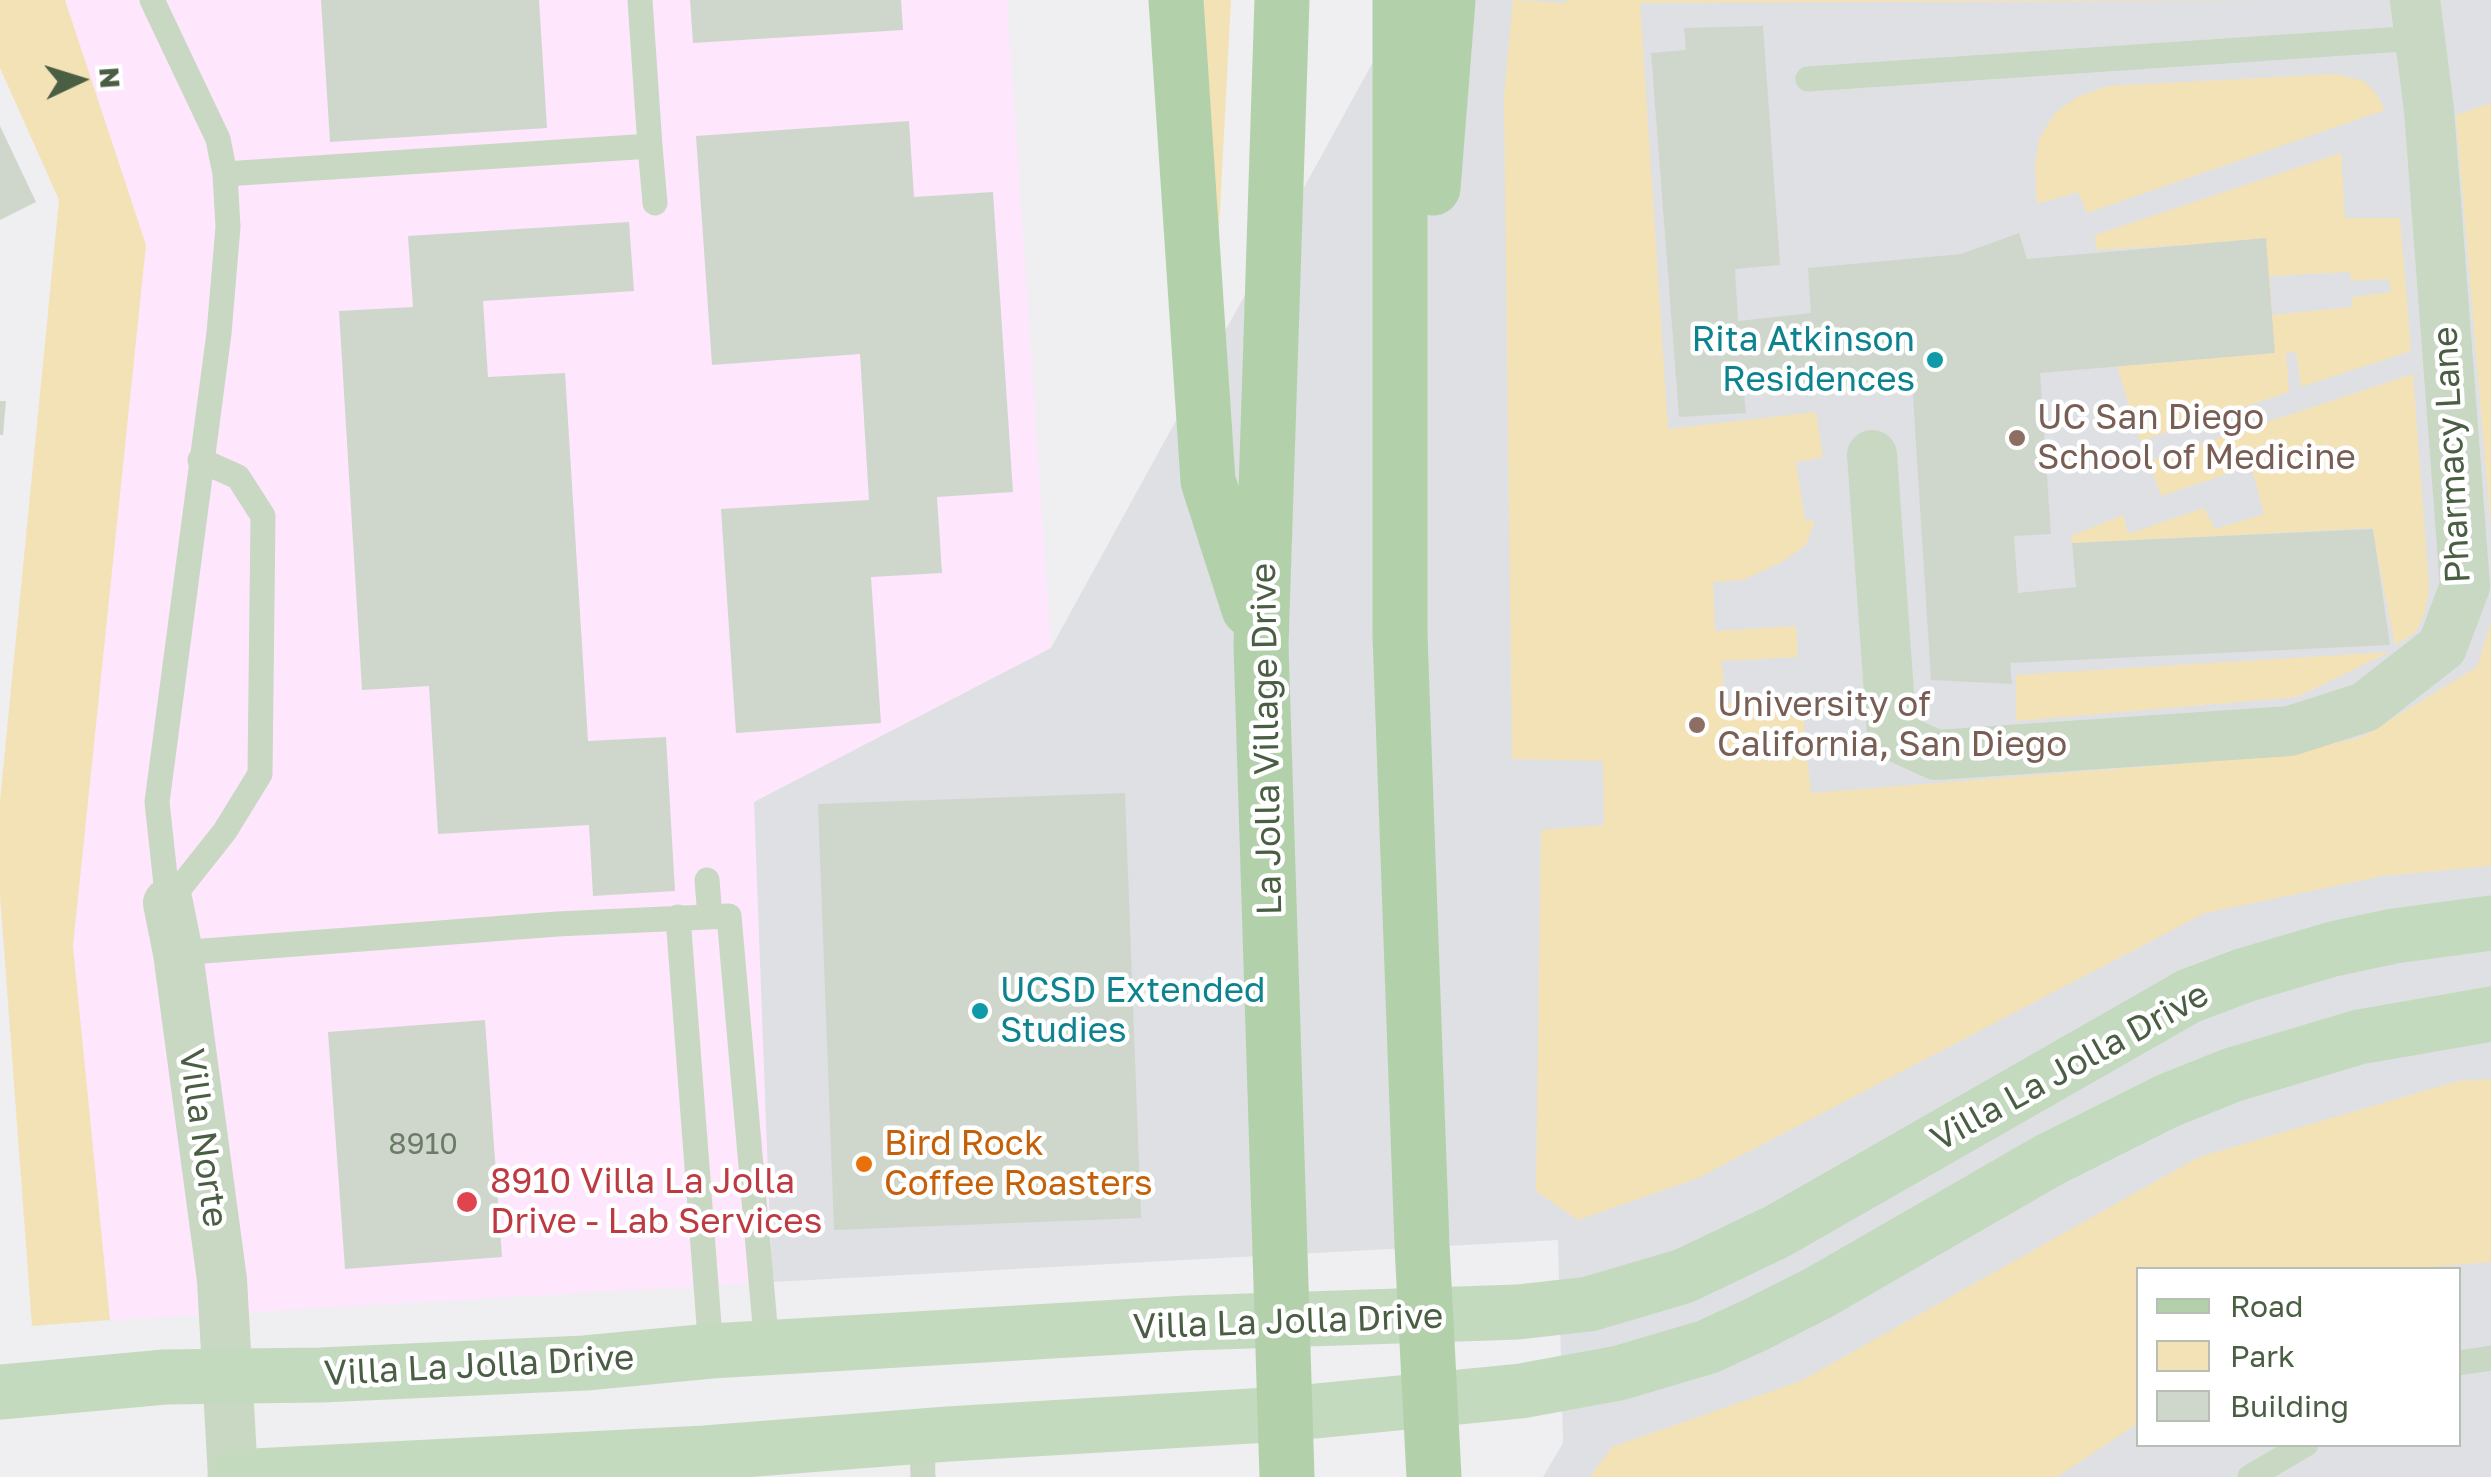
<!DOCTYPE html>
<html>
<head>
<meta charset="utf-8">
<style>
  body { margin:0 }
  #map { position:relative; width:2491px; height:1477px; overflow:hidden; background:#efeef1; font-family:"Golos Text",sans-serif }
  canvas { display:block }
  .legend { position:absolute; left:2136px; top:1267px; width:325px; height:180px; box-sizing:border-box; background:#fff; border:2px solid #b7bfb4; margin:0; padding:12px 18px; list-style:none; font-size:30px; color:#4a5e44 }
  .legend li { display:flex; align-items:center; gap:20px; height:50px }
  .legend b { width:50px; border:2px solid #b7bfb4 }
  .north { position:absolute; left:30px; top:30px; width:100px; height:100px; -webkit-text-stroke:8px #fff; paint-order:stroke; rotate:86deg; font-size:28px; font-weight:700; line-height:40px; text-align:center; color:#4a5e44 }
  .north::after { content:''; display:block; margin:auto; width:35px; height:45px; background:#4a5e44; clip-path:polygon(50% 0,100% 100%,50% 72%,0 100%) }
</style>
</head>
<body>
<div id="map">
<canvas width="2491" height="1477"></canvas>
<ul class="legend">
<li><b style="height:12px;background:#b2d1ab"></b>Road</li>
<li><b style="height:28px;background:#f4e2b7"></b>Park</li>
<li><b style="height:28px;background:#cfd7cd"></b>Building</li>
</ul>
<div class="north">N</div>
</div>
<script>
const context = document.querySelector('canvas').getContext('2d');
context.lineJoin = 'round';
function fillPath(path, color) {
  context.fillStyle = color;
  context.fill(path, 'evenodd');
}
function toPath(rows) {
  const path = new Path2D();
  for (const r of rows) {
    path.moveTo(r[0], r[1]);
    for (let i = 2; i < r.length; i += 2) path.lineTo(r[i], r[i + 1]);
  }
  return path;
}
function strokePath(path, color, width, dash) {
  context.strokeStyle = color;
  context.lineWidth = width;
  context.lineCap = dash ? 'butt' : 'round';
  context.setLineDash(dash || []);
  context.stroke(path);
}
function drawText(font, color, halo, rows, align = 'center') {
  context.font = font + ' "Golos Text",sans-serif';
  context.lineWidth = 9;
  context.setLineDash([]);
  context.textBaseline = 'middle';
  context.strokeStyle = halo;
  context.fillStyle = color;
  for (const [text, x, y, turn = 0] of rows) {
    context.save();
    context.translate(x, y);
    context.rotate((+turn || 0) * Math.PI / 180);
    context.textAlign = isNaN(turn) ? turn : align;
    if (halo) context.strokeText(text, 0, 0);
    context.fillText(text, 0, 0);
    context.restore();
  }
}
fillPath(toPath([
  [65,0,1007,0,1051,648,754,802,772,1282,110,1320,73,946,146,245]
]), '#fee6fd');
fillPath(toPath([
  [1407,0,2491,0,2491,1477,1543,1477,1563,1443,1558,1240,772,1282,754,802,1051,648],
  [2138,1270,2458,1270,2458,1444,2138,1444]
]), '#dfe0e3');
fillPath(toPath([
  [0,0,65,0,146,245,73,946,110,1320,32,1326,0,895,0,801,59,200,0,68],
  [1197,0,1231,0,1218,248],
  [1513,0,1565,3,1567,0,2290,0,1640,3,1668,429,1816,412,1823,457,1796,462,1805,521,1815,520,1806,545,1782,562,1743,580,1713,582,1715,631,1796,626,1798,657,1722,661,1725,703,1801,697,1811,793,2278,756,2362,737,2477,667,2491,622,2491,866,2383,876,2205,913,1698,1178,1578,1220,1536,1191,1541,830,1604,825,1603,761,1512,759,1504,97],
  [2336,74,2364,81,2375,92,2385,110,2087,213,2078,192,2037,204,2035,166,2039,139,2055,113,2077,97,2108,86],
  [2491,103,2491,530,2456,115],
  [2341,153,2345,218,2400,218,2411,351,2301,387,2296,352,2286,353,2289,392,2140,441,2117,366,2181,361,2177,298,2089,254,2190,244,2096,250,2095,235],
  [2350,272,2351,281,2389,279,2391,292,2352,297,2353,307,2272,315,2270,276],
  [2413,374,2429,588,2424,616,2415,633,2395,645,2372,528,2072,543,2071,536,2123,515,2128,534,2204,508,2215,529,2264,514,2251,466,2161,496,2149,461],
  [2390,652,2297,697,2016,721,2016,675],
  [2491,1079,2491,1262,2392,1270,2138,1270,2138,1423,2057,1477,1590,1477,1612,1447,1801,1381,2199,1157,2458,1081]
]), '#f4e2b7');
fillPath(toPath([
  [321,0,539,0,547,128,330,142],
  [690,0,901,0,903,30,693,43],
  [1763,26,1780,265,1735,269,1738,321,1811,313,1808,268,1961,254,2019,233,2027,259,2266,238,2275,353,2040,373,2051,534,2014,536,2018,593,2076,587,2072,543,2373,529,2390,645,2010,663,2012,684,1931,680,1912,381,1744,393,1746,413,1679,417,1651,53,1686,50,1684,28],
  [909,121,914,197,993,192,1013,492,937,497,942,573,871,577,881,723,736,733,721,509,869,500,860,354,712,365,696,136],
  [0,126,36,202,0,220],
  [629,222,634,291,483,301,488,377,565,373,588,741,666,737,675,891,593,896,589,825,438,834,429,686,362,690,339,311,413,307,408,236],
  [0,401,6,401,3,435,0,435],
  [1125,793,1141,1218,834,1230,818,804],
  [485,1020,502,1257,345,1269,328,1032]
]), '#cfd7cd');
strokePath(toPath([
  [152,0,218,139,225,174,228,227,219,333,157,802,168,903],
  [1808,79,2419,38],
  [650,146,655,203],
  [225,174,650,146,640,0],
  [707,880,710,917],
  [168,903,225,831,260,774,263,516,238,477,200,460],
  [678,917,711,1351],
  [178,953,557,924,729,916,767,1348],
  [2458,1363,2491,1358],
  [922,1436,923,1477],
  [2250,1477,2306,1444]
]), '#c8d8c3', 25);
strokePath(toPath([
  [1872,455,1892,735,1936,755,2290,731,2365,707,2442,647,2465,586,2429,110,2415,0],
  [168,903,178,953,222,1280,233,1477]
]), '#c8d8c3', 50);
strokePath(toPath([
  [0,1392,165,1377,321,1375,585,1363,711,1351,1188,1323,1518,1312,1589,1304,1684,1276,1778,1231,2189,996,2245,975,2333,949,2394,936,2491,923],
  [235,1477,705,1453,948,1434,1285,1414,1521,1391,1619,1373,1707,1347,1755,1325,1820,1292,2049,1160,2167,1101,2232,1075,2359,1037,2491,1014]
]), '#c3dabf', 55);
strokePath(toPath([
  [1176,0,1208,481,1249,609],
  [1282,0,1261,645,1287,1477],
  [1400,0,1400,635,1422,1245,1434,1477],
  [1433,188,1448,0]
]), '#b2d1ab', 55);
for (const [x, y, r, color] of [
  [1935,360,10,"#0f9aa8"],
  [2017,438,10,"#8d6e63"],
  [1697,725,10,"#8d6e63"],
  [980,1011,10,"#0f9aa8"],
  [864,1164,10,"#e8710a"],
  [467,1202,12,"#e0444e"]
]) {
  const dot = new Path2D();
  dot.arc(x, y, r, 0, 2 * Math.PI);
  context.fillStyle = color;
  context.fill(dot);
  strokePath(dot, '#fff', 4);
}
drawText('30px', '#6b7c66', null, [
  ["8910",423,1144]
]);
drawText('35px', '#0d838f', '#fff', [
  ["Rita Atkinson",1915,340],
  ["Residences",1915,380],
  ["UCSD Extended",1000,991,"left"],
  ["Studies",1000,1031,"left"]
], 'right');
drawText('35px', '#785e54', '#fff', [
  ["UC San Diego",2037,418],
  ["School of Medicine",2037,458],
  ["University of",1717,705],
  ["California, San Diego",1717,745]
], 'left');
drawText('35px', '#4a5e44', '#fff', [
  ["Pharmacy Lane",2452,455,-93],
  ["La Jolla Village Drive",1267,739,-91],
  ["Villa La Jolla Drive",2070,1067,-29],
  ["Villa Norte",203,1138,82],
  ["Villa La Jolla Drive",1288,1322,-2],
  ["Villa La Jolla Drive",479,1366,-3]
]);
drawText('35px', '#c56008', '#fff', [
  ["Bird Rock",884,1144],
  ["Coffee Roasters",884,1184]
], 'left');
drawText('35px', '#be3a42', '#fff', [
  ["8910 Villa La Jolla",490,1182],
  ["Drive - Lab Services",490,1222]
], 'left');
</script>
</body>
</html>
